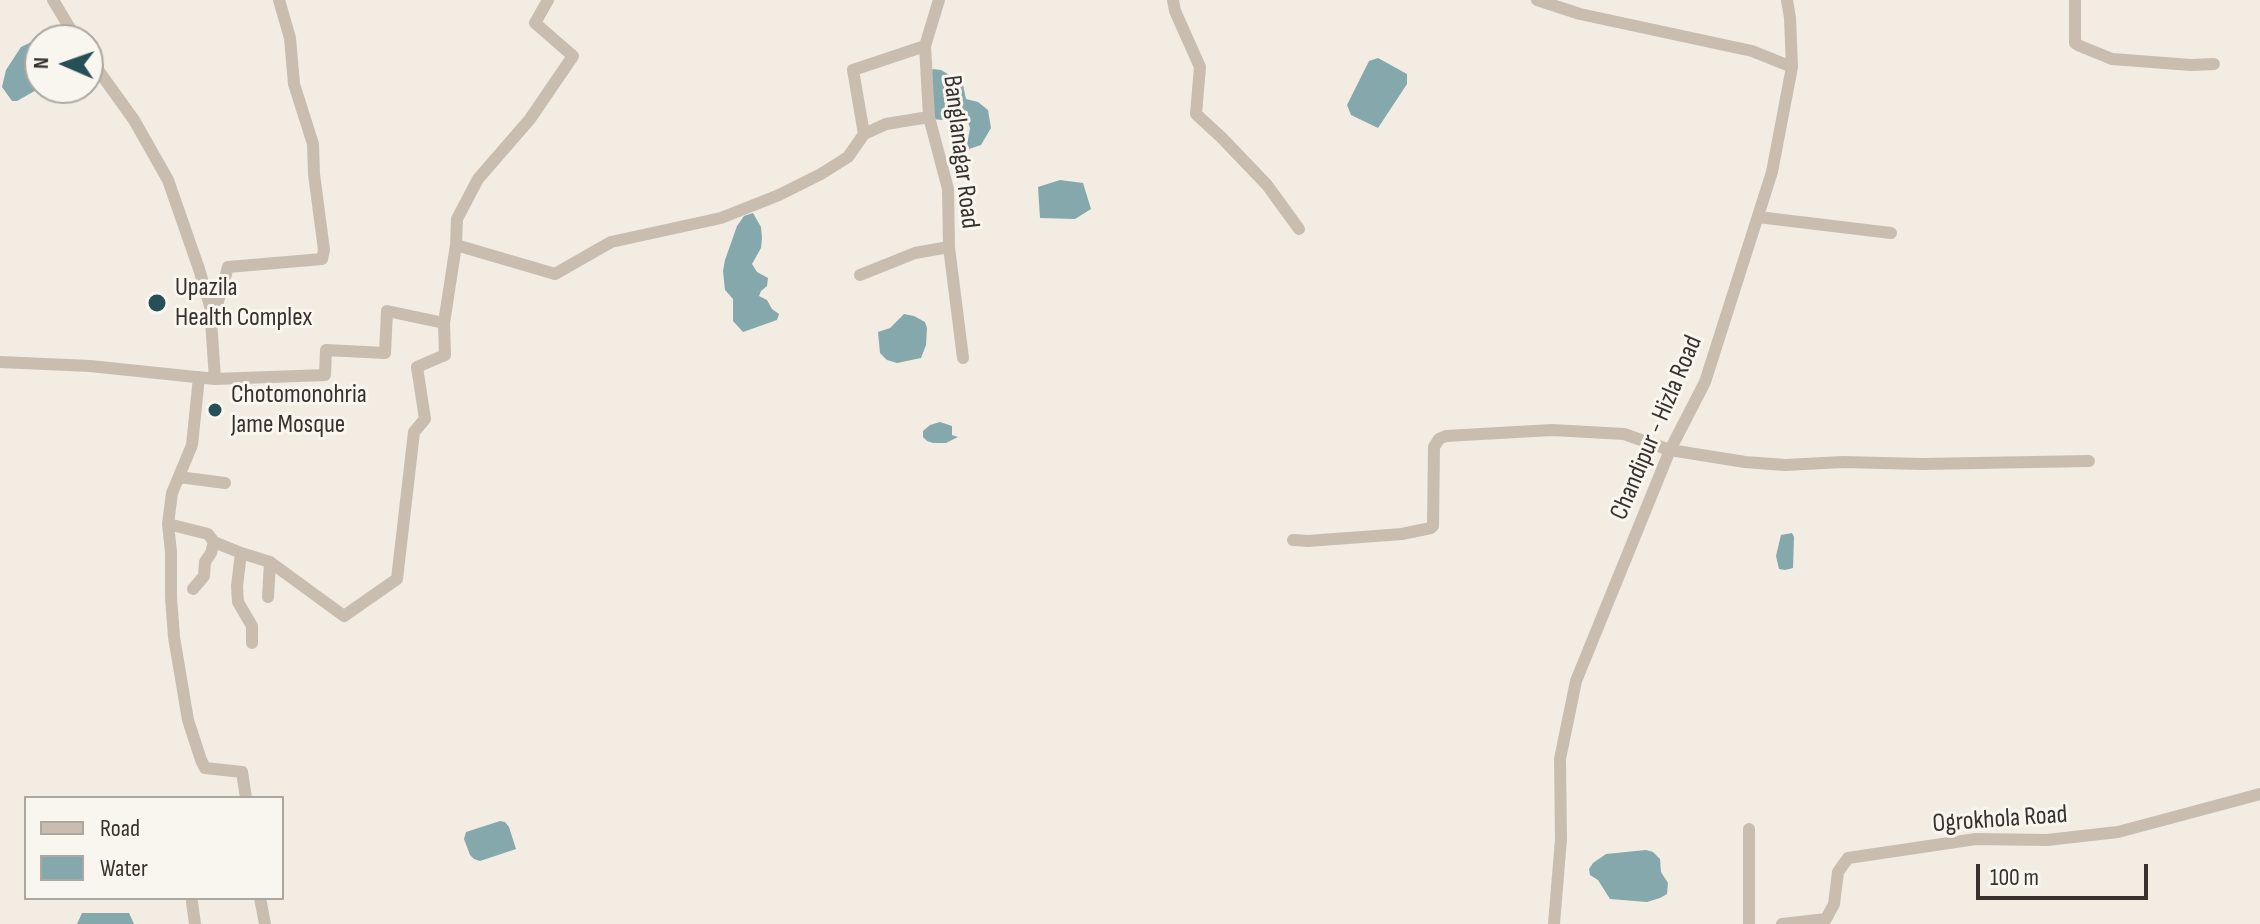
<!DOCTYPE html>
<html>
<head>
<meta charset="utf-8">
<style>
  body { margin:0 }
  #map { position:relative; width:2260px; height:924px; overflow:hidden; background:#f2ece3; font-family:"Sofia Sans Condensed",sans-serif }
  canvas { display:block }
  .legend { position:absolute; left:24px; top:796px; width:260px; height:104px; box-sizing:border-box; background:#f9f5ef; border:2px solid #aca7a1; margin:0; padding:10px 14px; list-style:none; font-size:24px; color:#39312d }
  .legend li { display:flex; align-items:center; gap:16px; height:40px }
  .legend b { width:40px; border:2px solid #aca7a1 }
  .north { position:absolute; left:24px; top:24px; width:80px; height:80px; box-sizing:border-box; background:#f9f5ef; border:2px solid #aca7a1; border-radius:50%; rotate:272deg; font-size:22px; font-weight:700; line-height:32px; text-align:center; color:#39312d }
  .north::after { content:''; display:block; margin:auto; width:28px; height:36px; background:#265057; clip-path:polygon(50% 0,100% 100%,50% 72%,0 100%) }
  .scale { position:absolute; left:1976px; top:864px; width:172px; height:36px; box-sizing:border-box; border:4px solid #39312d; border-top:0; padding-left:10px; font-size:24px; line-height:28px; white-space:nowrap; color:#39312d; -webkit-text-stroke:6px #f9f5ef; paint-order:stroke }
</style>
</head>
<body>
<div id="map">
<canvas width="2260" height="924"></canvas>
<ul class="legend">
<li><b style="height:10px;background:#c9bdb0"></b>Road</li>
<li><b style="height:22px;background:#85a8ac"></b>Water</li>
</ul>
<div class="north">N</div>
<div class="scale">100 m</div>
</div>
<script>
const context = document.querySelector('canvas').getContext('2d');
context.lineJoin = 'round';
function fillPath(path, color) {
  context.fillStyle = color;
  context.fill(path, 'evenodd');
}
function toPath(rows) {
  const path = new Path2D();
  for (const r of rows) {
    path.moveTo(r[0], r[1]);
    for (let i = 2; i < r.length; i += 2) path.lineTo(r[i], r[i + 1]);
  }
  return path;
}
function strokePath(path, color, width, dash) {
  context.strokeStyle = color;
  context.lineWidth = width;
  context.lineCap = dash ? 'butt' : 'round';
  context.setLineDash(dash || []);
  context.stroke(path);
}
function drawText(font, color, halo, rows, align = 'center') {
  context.font = font + ' "Sofia Sans Condensed",sans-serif';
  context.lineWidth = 6;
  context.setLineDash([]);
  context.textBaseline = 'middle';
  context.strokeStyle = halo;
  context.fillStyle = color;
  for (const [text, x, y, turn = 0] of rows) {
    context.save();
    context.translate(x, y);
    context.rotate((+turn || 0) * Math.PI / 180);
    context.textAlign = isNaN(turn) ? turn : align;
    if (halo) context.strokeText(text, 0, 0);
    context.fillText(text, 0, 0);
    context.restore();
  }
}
fillPath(toPath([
  [42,37,48,40,40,40,40,88,17,101,12,101,2,87,6,70,21,47],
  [1378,58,1407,74,1407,84,1378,128,1351,115,1347,105,1369,61],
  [933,69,941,70,959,81,963,85,966,99,978,102,988,110,991,128,981,145,969,149,967,145,970,128,968,122,961,115,956,114,943,120,932,119,930,73],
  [1060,180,1083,183,1091,209,1075,219,1040,218,1038,187],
  [753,213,761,227,762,238,761,248,752,264,757,272,768,278,767,286,761,291,759,296,767,300,772,309,779,314,777,320,743,332,733,321,733,299,725,290,723,271,725,260,737,226,744,216],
  [904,314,914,316,925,322,927,328,926,345,921,358,897,363,887,360,880,353,878,332,890,328],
  [940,422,952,426,952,435,958,437,946,443,933,443,927,441,923,437,923,431,930,425],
  [1792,533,1794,537,1793,568,1785,570,1779,569,1776,556,1781,535],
  [500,821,505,822,509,827,516,849,480,861,474,859,470,855,464,839,466,832],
  [1646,850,1653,852,1660,859,1661,872,1668,883,1667,894,1660,898,1647,902,1610,899,1598,880,1590,875,1589,869,1593,863,1606,854],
  [82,913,129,913,134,924,77,924]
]), '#85a8ac');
strokePath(toPath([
  [53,0,77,40],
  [939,0,925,46,929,117,948,189,949,247,963,358],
  [1173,0,1175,11,1200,67,1196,114,1222,138,1267,185,1299,229],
  [1537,0,1580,14,1752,51,1792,67],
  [2075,0,2075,43,2080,46,2112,59,2191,65,2214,64],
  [88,56,134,120,168,180,199,269,210,306,215,379],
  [864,134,886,124,929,117],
  [1758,217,1891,233],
  [456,245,457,219,478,179,530,119,573,56,535,23,548,0],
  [860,275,915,253,949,247],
  [210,306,217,305,228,267,322,259,324,250,314,174,313,144,294,84,290,38,279,0],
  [0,362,90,366,215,379,325,375,326,350,385,353,387,311,444,323,456,245,555,274,611,242,721,218,779,195,821,174,848,157,864,134,853,70,925,46],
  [199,377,192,445,172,493,168,524,171,552,171,597,174,637,188,720,201,760,205,768,242,772,246,798],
  [179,477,225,483],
  [168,524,208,534,214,542,241,553,270,562,268,597],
  [1293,540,1308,541,1402,534,1431,528,1433,526,1434,447,1439,439,1446,436,1552,430,1624,434,1670,450,1745,462,1785,465,1843,462,1922,464,2089,461],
  [241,553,237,586,238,602,252,626,252,643],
  [270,562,344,616,397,579,414,432,425,419,417,367,445,355,444,323],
  [193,589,204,576,205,562,211,553,214,542],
  [260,898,265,924],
  [192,902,195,924],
  [1554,924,1561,839,1560,759,1576,681,1670,450,1705,382,1772,172,1792,67,1790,18,1787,0],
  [1749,924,1749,829],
  [1782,924,1826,919,1834,904,1838,872,1848,858,1976,839,2047,840,2118,832,2260,794]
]), '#c9bdb0', 12);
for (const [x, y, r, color] of [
  [157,303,10,"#265057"],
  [215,410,8,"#265057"]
]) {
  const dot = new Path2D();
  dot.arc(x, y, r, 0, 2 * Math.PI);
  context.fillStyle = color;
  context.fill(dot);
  strokePath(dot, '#f9f5ef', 3);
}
drawText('26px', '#39312d', '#f9f5ef', [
  ["Banglanagar Road",960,152,83],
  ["Chandipur - Hizla Road",1657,428,-67],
  ["Ogrokhola Road",2000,820,-4]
]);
drawText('26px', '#39312d', '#f9f5ef', [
  ["Upazila",175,288],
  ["Health Complex",175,318],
  ["Chotomonohria",231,395],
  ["Jame Mosque",231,425]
], 'left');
</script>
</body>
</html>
